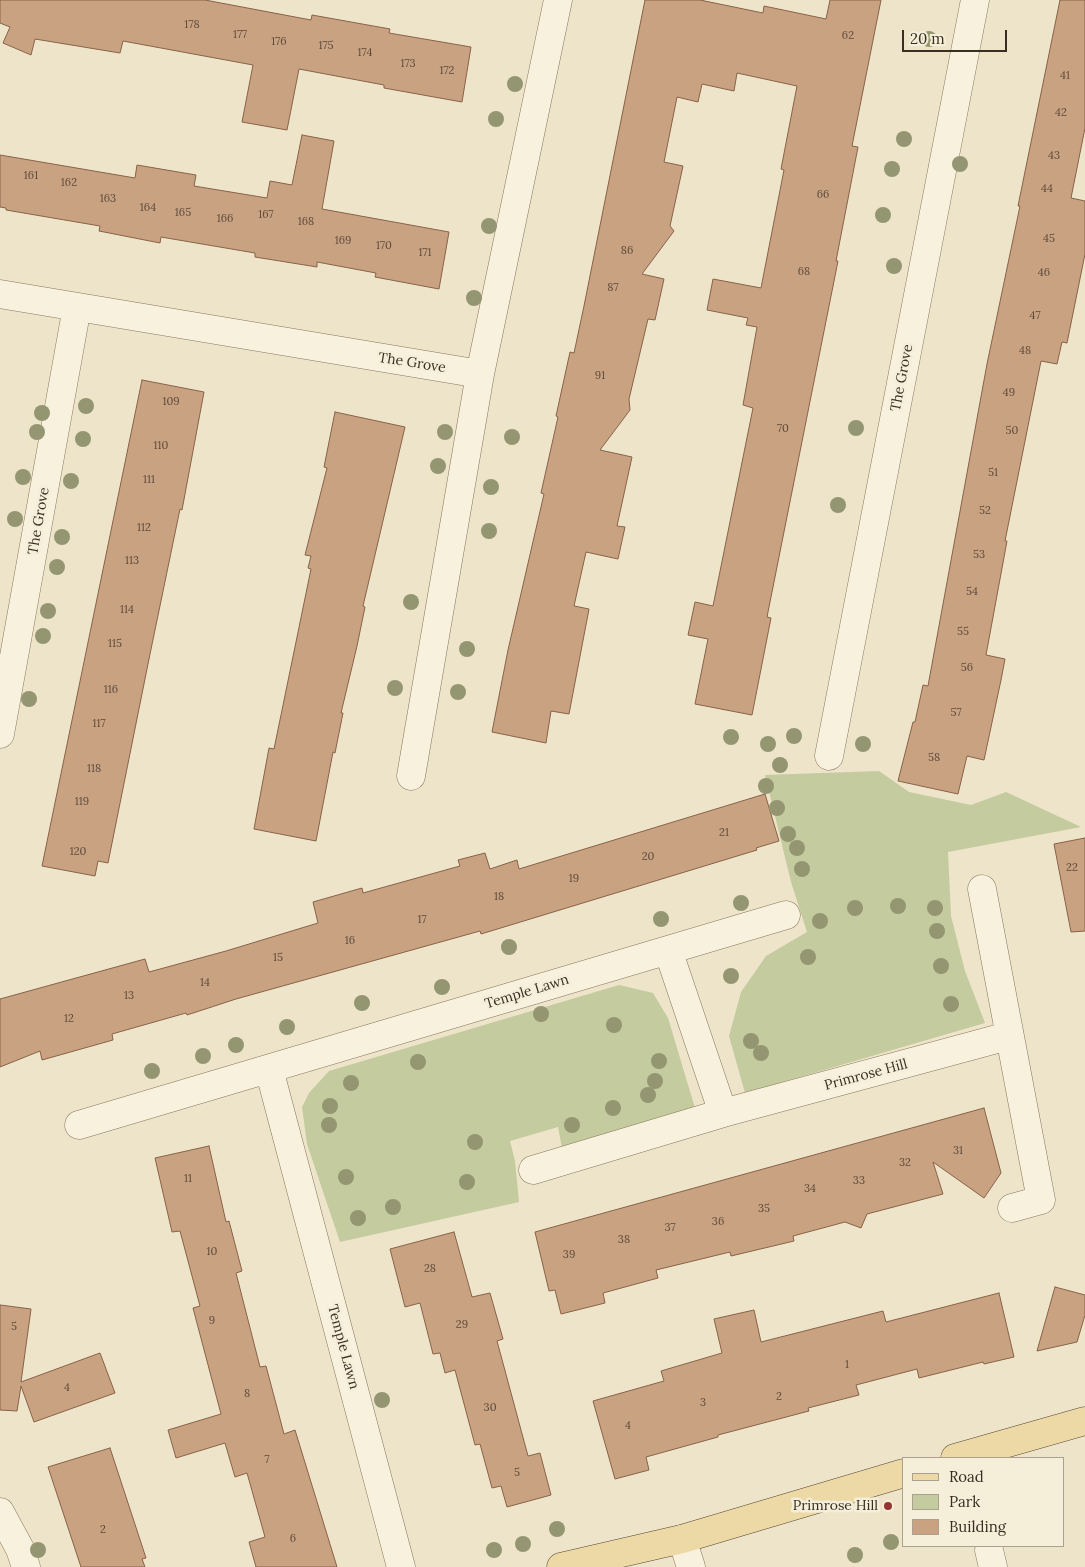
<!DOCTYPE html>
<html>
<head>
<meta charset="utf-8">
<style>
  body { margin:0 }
  #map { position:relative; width:1085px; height:1567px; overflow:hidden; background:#ede4ca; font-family:Lora,serif }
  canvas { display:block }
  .legend { position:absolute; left:902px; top:1457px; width:162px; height:90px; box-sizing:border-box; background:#f5eed9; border:1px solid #aaa190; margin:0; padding:6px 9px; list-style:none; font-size:15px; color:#3a2e22 }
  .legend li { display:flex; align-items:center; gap:10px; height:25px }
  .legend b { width:25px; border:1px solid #aaa190 }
  .scale { position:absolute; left:902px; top:30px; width:105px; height:22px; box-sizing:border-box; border:2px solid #3a2e22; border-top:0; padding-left:6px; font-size:15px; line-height:18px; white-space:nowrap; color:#3a2e22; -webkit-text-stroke:4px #f5eed9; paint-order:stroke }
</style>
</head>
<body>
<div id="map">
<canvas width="1085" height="1567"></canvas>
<ul class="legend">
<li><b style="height:6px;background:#edd9a5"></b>Road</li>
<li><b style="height:14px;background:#c4cb9e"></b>Park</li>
<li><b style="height:14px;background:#c9a282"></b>Building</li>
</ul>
<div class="scale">20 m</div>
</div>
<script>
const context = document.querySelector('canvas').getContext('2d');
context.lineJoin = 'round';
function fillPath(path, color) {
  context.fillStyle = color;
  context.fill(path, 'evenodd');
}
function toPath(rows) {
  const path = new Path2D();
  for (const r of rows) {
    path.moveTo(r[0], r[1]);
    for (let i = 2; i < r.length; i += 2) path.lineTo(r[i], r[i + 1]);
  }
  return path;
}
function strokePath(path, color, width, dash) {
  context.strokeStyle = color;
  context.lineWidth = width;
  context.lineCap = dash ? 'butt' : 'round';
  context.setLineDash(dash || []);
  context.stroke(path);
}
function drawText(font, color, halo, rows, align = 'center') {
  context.font = font + ' Lora,serif';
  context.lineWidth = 5;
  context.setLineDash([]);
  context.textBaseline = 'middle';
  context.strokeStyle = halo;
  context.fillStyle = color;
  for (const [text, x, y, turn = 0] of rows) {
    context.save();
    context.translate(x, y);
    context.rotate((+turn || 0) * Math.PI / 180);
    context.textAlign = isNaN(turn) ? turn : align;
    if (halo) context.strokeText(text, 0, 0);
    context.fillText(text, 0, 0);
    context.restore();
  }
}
fillPath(toPath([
  [879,771,909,792,971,805,1006,792,1081,827,948,852,951,916,965,971,985,1023,745,1093,729,1036,741,992,766,956,807,932,791,882,765,775],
  [619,985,653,993,668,1018,695,1108,562,1148,558,1127,510,1141,515,1161,519,1202,340,1242,307,1144,302,1107,309,1093,329,1071]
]), '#c4cb9e');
const building = toPath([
  [0,0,205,0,311,20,312,15,390,29,389,33,471,47,462,102,384,88,384,85,299,69,287,130,242,122,253,65,123,41,120,53,35,39,31,55,3,43,10,27,0,23,0,0],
  [645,0,700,0,763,13,764,6,826,19,830,0,881,0,852,146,858,147,836,261,838,261,767,617,771,618,752,715,695,704,708,639,688,635,695,602,713,606,753,408,743,405,757,327,746,325,748,318,707,310,713,279,761,288,784,170,781,169,797,86,737,73,734,91,702,84,698,102,677,97,664,162,683,166,670,226,674,231,642,274,664,279,655,320,648,319,629,399,630,410,600,450,632,457,617,526,625,527,618,559,586,552,574,606,589,609,569,714,551,711,546,743,492,732,508,650,544,494,541,493,558,417,556,416,570,352,574,353,584,306,645,0],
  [1060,0,1085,0,1085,128,1071,198,1085,201,1085,254,1067,343,1062,342,1057,364,1041,361,1005,541,1007,541,986,655,1005,659,1001,680,984,760,967,756,958,794,898,781,913,722,915,722,923,685,928,686,987,364,1020,206,1018,206,1060,0],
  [302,135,334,141,322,209,449,232,439,289,375,277,376,273,317,262,317,267,255,257,255,253,161,237,160,243,99,231,100,226,6,210,6,208,0,207,0,155,135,178,137,165,196,175,194,186,267,198,270,181,292,185,302,135],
  [142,380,204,392,182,510,180,509,150,654,108,863,98,861,95,876,42,866,142,380],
  [335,412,405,427,363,606,365,607,357,646,341,713,343,713,335,753,333,752,316,841,254,829,269,748,274,749,311,569,308,568,311,556,305,555,327,468,324,467,335,412],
  [765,794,779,841,756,848,757,850,481,934,480,931,236,999,187,1015,186,1013,112,1034,113,1040,42,1060,40,1051,0,1067,0,999,145,959,149,972,226,951,318,923,313,902,362,888,363,893,460,866,458,860,485,853,490,869,517,860,519,869,765,794],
  [1085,838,1085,931,1071,932,1054,844,1085,838],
  [984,1108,1001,1173,984,1198,933,1162,943,1194,867,1214,861,1228,845,1222,793,1236,794,1241,731,1256,730,1252,656,1270,658,1278,603,1293,605,1303,561,1314,555,1290,549,1291,535,1232,984,1108],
  [209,1146,226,1222,229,1221,242,1271,236,1273,260,1367,266,1366,284,1434,295,1430,337,1567,256,1567,249,1542,265,1537,247,1473,235,1477,225,1443,176,1458,168,1430,221,1414,193,1308,200,1306,180,1231,172,1232,155,1158,209,1146],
  [454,1232,472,1297,490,1293,503,1339,497,1341,528,1456,540,1453,551,1495,507,1507,501,1486,492,1488,480,1444,475,1445,455,1370,445,1373,440,1353,433,1354,420,1303,405,1307,390,1249,454,1232],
  [1055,1287,1085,1295,1085,1315,1077,1342,1037,1351,1055,1287],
  [999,1293,1014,1357,984,1364,983,1362,919,1378,917,1369,856,1385,859,1395,808,1408,809,1411,718,1435,718,1437,646,1457,649,1470,615,1479,593,1401,664,1381,661,1371,722,1353,714,1319,754,1310,761,1342,883,1311,886,1322,999,1293],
  [0,1305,31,1309,21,1382,100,1353,115,1393,34,1422,21,1386,17,1411,0,1410,0,1305],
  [110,1448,146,1558,142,1559,145,1567,81,1567,48,1467,110,1448]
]);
fillPath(building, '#c9a282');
strokePath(building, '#876246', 1);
const minor = toPath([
  [0,294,480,374],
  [0,734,77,307],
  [829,756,975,0],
  [411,776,480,374,558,0],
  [982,889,1041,1200,1012,1208],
  [668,950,723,1113],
  [269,1069,401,1567],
  [79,1125,786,915],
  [533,1170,723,1113,1008,1036],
  [0,1512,20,1549,26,1567],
  [682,1539,691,1567],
  [989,1550,993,1567]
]);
const major = toPath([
  [955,1458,1085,1421],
  [561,1567,682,1539,904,1473]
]);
strokePath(minor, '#89775f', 29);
strokePath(major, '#574533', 29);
strokePath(minor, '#f8f1dd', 28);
strokePath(major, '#edd9a5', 28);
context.fillStyle = '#939671';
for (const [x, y] of [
  [929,39],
  [515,84],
  [496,119],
  [904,139],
  [960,164],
  [892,169],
  [883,215],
  [489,226],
  [894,266],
  [474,298],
  [86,406],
  [42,413],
  [856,428],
  [37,432],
  [445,432],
  [512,437],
  [83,439],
  [438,466],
  [23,477],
  [71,481],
  [491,487],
  [838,505],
  [15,519],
  [489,531],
  [62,537],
  [57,567],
  [411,602],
  [48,611],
  [43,636],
  [467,649],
  [395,688],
  [458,692],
  [29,699],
  [794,736],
  [731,737],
  [768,744],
  [863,744],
  [780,765],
  [766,786],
  [777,808],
  [788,834],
  [797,848],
  [802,869],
  [741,903],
  [898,906],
  [855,908],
  [935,908],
  [661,919],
  [820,921],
  [937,931],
  [509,947],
  [808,957],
  [941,966],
  [731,976],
  [442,987],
  [362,1003],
  [951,1004],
  [541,1014],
  [614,1025],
  [287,1027],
  [751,1041],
  [236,1045],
  [761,1053],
  [203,1056],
  [659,1061],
  [418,1062],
  [152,1071],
  [655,1081],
  [351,1083],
  [648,1095],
  [330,1106],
  [613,1108],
  [329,1125],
  [572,1125],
  [475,1142],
  [346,1177],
  [467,1182],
  [393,1207],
  [358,1218],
  [382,1400],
  [557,1529],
  [891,1542],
  [523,1544],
  [38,1550],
  [494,1550],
  [855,1555]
]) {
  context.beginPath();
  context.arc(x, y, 8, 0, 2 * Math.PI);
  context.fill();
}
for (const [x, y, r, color] of [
  [888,1506,5,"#953532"]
]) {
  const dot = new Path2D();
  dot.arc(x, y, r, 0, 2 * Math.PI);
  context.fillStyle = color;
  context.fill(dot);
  strokePath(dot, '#f5eed9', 2);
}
drawText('11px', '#5e4b3a', null, [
  ["178",192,25],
  ["177",240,35],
  ["62",848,36],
  ["176",279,42],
  ["175",326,46],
  ["174",365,53],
  ["173",408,64],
  ["172",447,71],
  ["41",1065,76],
  ["42",1061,113],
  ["43",1054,156],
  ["161",31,176],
  ["162",69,183],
  ["44",1047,189],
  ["66",823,195],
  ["163",108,199],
  ["164",148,208],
  ["165",183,213],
  ["167",266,215],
  ["166",225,219],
  ["168",306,222],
  ["45",1049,239],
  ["169",343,241],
  ["170",384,246],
  ["86",627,251],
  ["171",425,253],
  ["68",804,272],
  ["46",1044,273],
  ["87",613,288],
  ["47",1035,316],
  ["48",1025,351],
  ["91",600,376],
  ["49",1009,393],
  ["109",171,402],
  ["70",783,429],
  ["50",1012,431],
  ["110",161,446],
  ["51",993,473],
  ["111",149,480],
  ["52",985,511],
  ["112",144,528],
  ["53",979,555],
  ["113",132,561],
  ["54",972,592],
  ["114",127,610],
  ["55",963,632],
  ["115",115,644],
  ["56",967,668],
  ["116",111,690],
  ["57",956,713],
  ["117",99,724],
  ["58",934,758],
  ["118",94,769],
  ["119",82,802],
  ["21",724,833],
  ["120",78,852],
  ["20",648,857],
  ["22",1072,868],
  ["19",574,879],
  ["18",499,897],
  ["17",422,920],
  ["16",350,941],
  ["15",278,958],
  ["14",205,983],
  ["13",129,996],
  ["12",69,1019],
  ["31",958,1151],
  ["32",905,1163],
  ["11",188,1179],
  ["33",859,1181],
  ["34",810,1189],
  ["35",764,1209],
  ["36",718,1222],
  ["37",670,1228],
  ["38",624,1240],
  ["10",212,1252],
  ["39",569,1255],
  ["28",430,1269],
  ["9",212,1321],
  ["29",462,1325],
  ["5",14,1327],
  ["1",847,1365],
  ["4",67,1388],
  ["8",247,1394],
  ["2",779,1397],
  ["3",703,1403],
  ["30",490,1408],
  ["4",628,1426],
  ["7",267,1460],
  ["5",517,1473],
  ["2",103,1530],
  ["6",293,1539]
]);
drawText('14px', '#3a2e22', '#f5eed9', [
  ["The Grove",412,363,9],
  ["The Grove",902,378,-79],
  ["The Grove",39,521,-80],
  ["Temple Lawn",527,992,-17],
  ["Primrose Hill",866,1075,-15],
  ["Temple Lawn",343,1347,75]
]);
drawText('14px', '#3a2e22', '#f5eed9', [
  ["Primrose Hill",878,1506]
], 'right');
</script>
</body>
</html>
